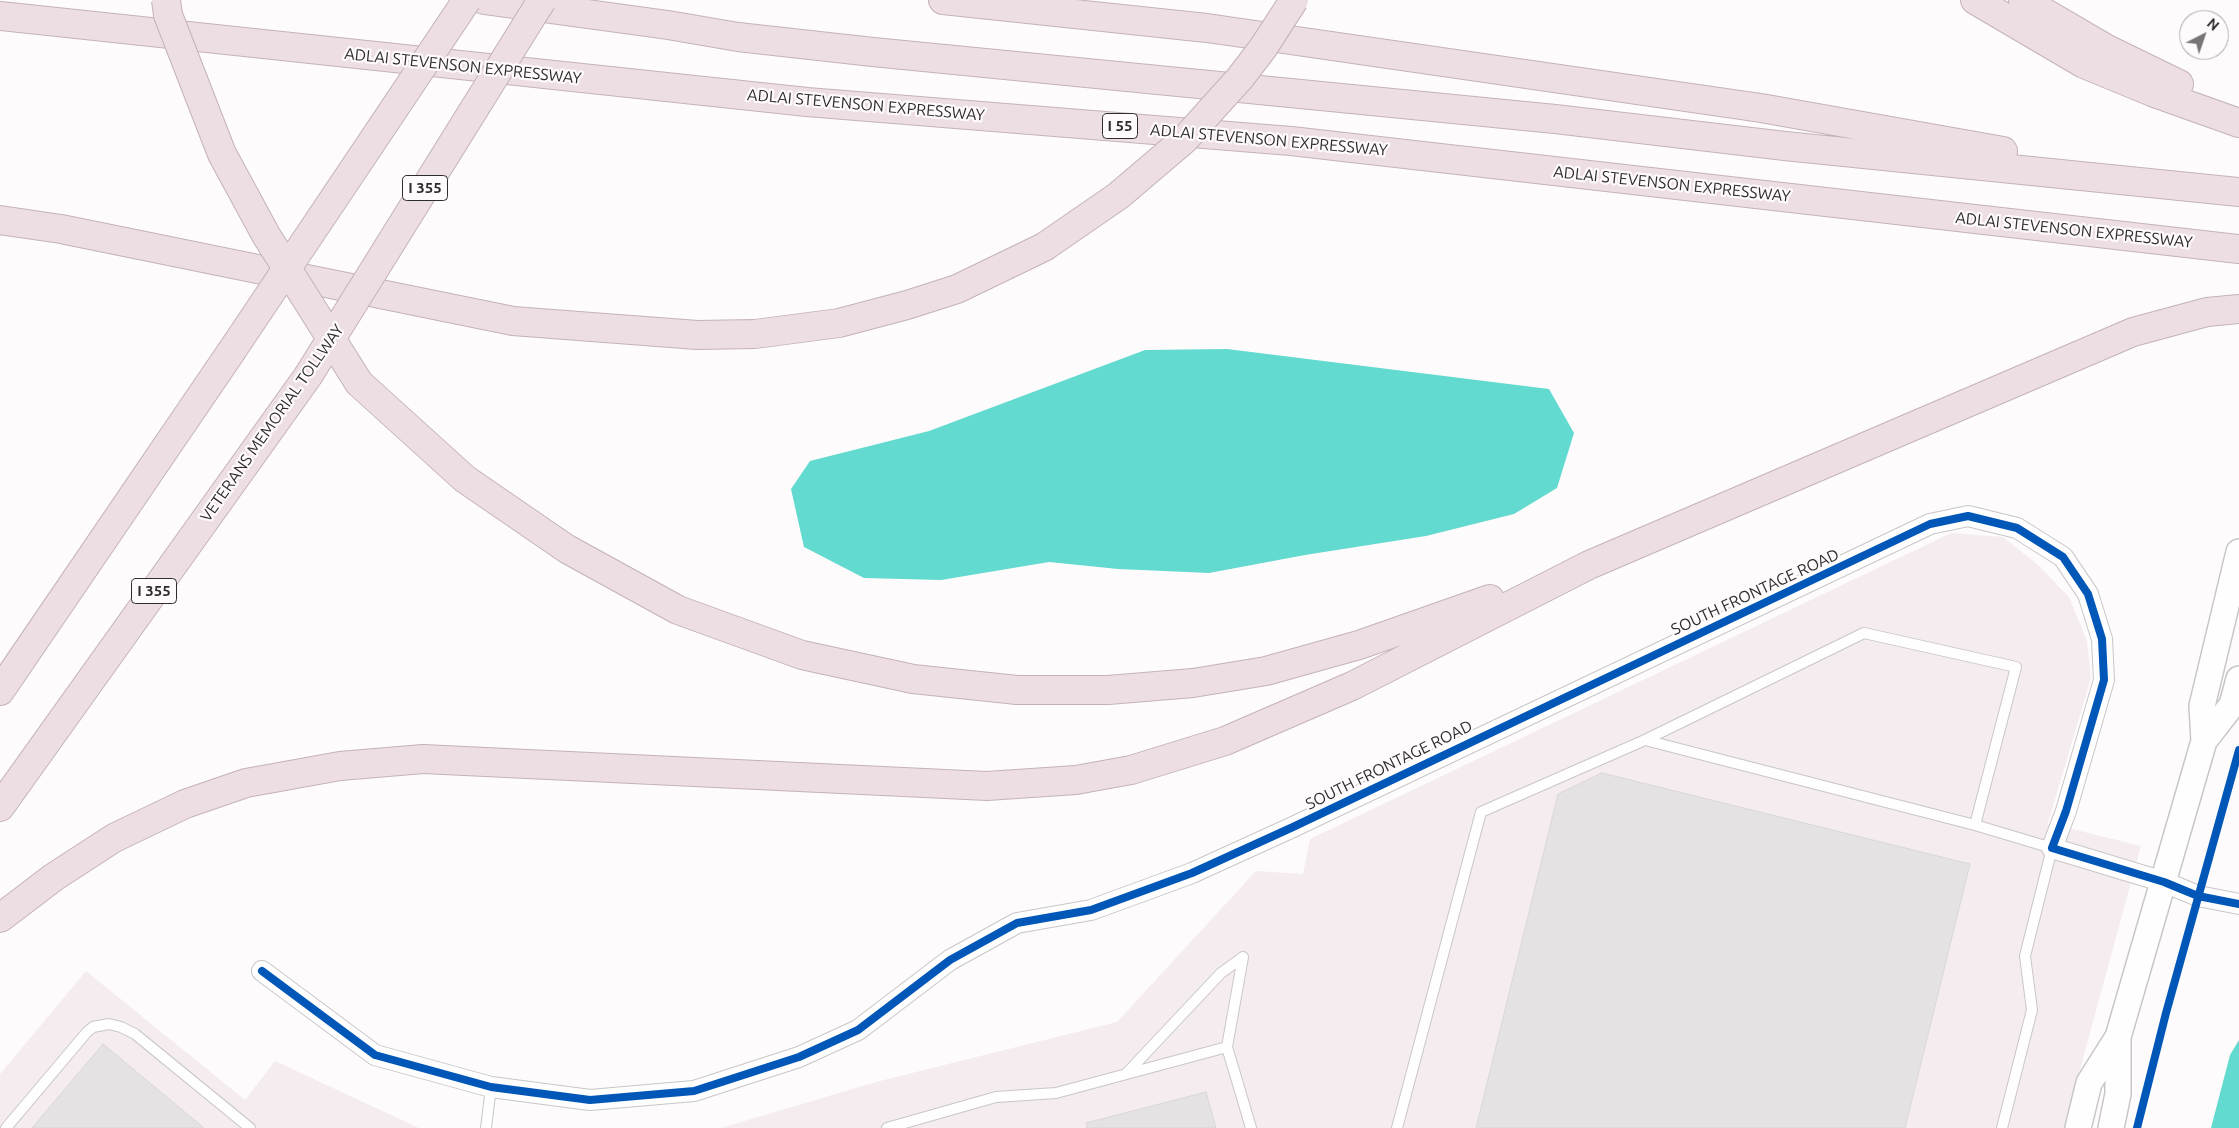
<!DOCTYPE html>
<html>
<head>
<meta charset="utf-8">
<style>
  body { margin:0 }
  #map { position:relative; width:2239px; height:1128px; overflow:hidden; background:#fefbfc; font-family:Ubuntu,sans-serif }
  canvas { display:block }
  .north { position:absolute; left:2179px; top:10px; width:50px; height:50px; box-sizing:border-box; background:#fffafc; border:1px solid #aba8a9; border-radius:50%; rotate:41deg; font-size:14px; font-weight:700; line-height:20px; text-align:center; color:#2e2d2d }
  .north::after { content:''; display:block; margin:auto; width:18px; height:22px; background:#777575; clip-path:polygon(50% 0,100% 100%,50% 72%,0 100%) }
</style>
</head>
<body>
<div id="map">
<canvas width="2239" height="1128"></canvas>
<div class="north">N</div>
</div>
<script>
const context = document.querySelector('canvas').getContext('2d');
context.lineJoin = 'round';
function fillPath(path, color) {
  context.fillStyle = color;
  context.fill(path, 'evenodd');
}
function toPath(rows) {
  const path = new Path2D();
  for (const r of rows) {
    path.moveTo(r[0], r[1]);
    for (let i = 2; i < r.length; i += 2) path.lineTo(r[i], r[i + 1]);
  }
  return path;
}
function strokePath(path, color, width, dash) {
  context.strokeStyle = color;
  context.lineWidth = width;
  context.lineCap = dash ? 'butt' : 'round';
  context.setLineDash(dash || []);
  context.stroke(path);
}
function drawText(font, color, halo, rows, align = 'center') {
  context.font = font + ' Ubuntu,sans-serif';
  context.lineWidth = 4.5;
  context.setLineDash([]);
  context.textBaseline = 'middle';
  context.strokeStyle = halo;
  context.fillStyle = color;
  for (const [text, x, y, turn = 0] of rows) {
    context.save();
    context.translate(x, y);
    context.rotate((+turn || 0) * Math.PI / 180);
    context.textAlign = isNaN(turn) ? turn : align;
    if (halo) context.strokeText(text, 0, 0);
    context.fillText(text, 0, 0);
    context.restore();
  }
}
fillPath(toPath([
  [1951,533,2003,537,2038,565,2069,597,2087,641,2091,678,2048,823,2141,846,2064,1128,721,1128,876,1082,1117,1022,1256,871,1303,874,1310,839],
  [86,971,245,1100,275,1061,419,1128,0,1128,0,1074]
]), '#f4ecee');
fillPath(toPath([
  [1227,349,1549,389,1574,433,1557,488,1514,514,1426,536,1305,555,1209,573,1118,569,1049,562,941,580,864,578,804,547,791,489,810,461,929,431,1145,350],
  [2239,1040,2239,1128,2211,1128,2230,1055]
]), '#62dacf');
const building = toPath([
  [1602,773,1970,864,1905,1128,1476,1128,1558,794,1602,773],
  [103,1044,204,1128,32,1128,103,1044],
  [1206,1092,1216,1128,1087,1128,1086,1123,1206,1092]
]);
fillPath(building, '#e4e2e3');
strokePath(building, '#d9d7d8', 1);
const service = toPath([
  [1645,740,1864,633,2016,667,1975,825],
  [1126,1074,1221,973,1243,957,1227,1047],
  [6,1128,87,1032,93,1027,109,1024,121,1027,135,1034,250,1128],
  [486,1128,491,1087],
  [887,1128,996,1097,1056,1093,1227,1047,1251,1128],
  [1397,1128,1481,812,1645,740,1975,825,2052,848,2025,956,2032,1010,2002,1128]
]);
const minor = toPath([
  [262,971,375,1055,491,1087,590,1100,694,1091,799,1057,858,1030,950,960,1017,923,1091,910,1192,873,1293,827,1930,524,1968,516,2017,528,2063,557,2088,594,2102,639,2104,680,2066,811,2052,848,2164,882,2198,896,2239,904]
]);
const tertiary = toPath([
  [2204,741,2232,705,2239,679],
  [2078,1128,2089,1083,2118,1037,2204,741,2202,706,2239,552],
  [2111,1128,2118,1094,2118,1037]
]);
const motorway = toPath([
  [484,0,668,25,738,37,873,52,1555,119,1785,146,2239,192],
  [943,0,1207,28,1761,108,2003,151],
  [1975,0,2084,64,2152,92,2239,123],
  [2023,0,2107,49,2179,84],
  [0,16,807,102,1291,141,2239,249],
  [0,220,61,229,513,321,697,335,755,334,839,323,907,305,957,289,1044,247],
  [1108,690,1193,683,1266,671,1359,645,1490,599],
  [0,691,231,352],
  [0,807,308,376],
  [0,918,54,877,114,838,185,804,246,783,340,766,423,759,987,786,1076,780,1131,770,1225,741,1352,686,1589,565,2133,332,2207,312,2239,309]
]);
strokePath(service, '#c9c6c7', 12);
strokePath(minor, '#c9c6c7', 22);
strokePath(tertiary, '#c9c6c7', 28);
strokePath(motorway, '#c4b2ba', 30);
strokePath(service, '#fffeff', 10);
strokePath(minor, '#fffeff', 20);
strokePath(tertiary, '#fffeff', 25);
strokePath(motorway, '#eddee4', 28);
const motorwayBridge = toPath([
  [166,0,168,15,222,154,266,235,359,383,465,479,567,549,678,610,802,655,913,679,1017,690,1108,690],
  [1044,247,1118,196,1185,139,1240,78,1263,48,1294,0],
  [231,352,467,0],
  [308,376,542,0]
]);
strokePath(motorwayBridge, '#c4b2ba', 30, []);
strokePath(motorwayBridge, '#eddee4', 28);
strokePath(toPath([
  [262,971,375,1055,491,1087,590,1100,694,1091,799,1057,858,1030,950,960,1017,923,1091,910,1192,873,1293,827,1930,524,1968,516,2017,528,2063,557,2088,594,2102,639,2104,680,2066,811,2052,848,2164,882,2198,896,2239,904],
  [2137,1128,2166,1013,2239,750]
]), '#0057b8', 8);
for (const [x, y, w] of [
  [1120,126,35],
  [425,188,45],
  [154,591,45]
]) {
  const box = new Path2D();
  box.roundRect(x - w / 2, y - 12.5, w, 25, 4);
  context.fillStyle = '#fffafc';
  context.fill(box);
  strokePath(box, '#2e2d2d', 1);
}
drawText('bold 15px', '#2e2d2d', null, [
  ["I 55",1120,126],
  ["I 355",425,188],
  ["I 355",154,591]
]);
drawText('16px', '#2e2d2d', '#fffafc', [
  ["ADLAI STEVENSON EXPRESSWAY",463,66,6],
  ["ADLAI STEVENSON EXPRESSWAY",866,105,5],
  ["ADLAI STEVENSON EXPRESSWAY",1269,140,5],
  ["ADLAI STEVENSON EXPRESSWAY",1672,184,6],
  ["ADLAI STEVENSON EXPRESSWAY",2074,230,6],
  ["VETERANS MEMORIAL TOLLWAY",272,423,-55],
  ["SOUTH FRONTAGE ROAD",1755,592,-25],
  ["SOUTH FRONTAGE ROAD",1389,765,-26]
]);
</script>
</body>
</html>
